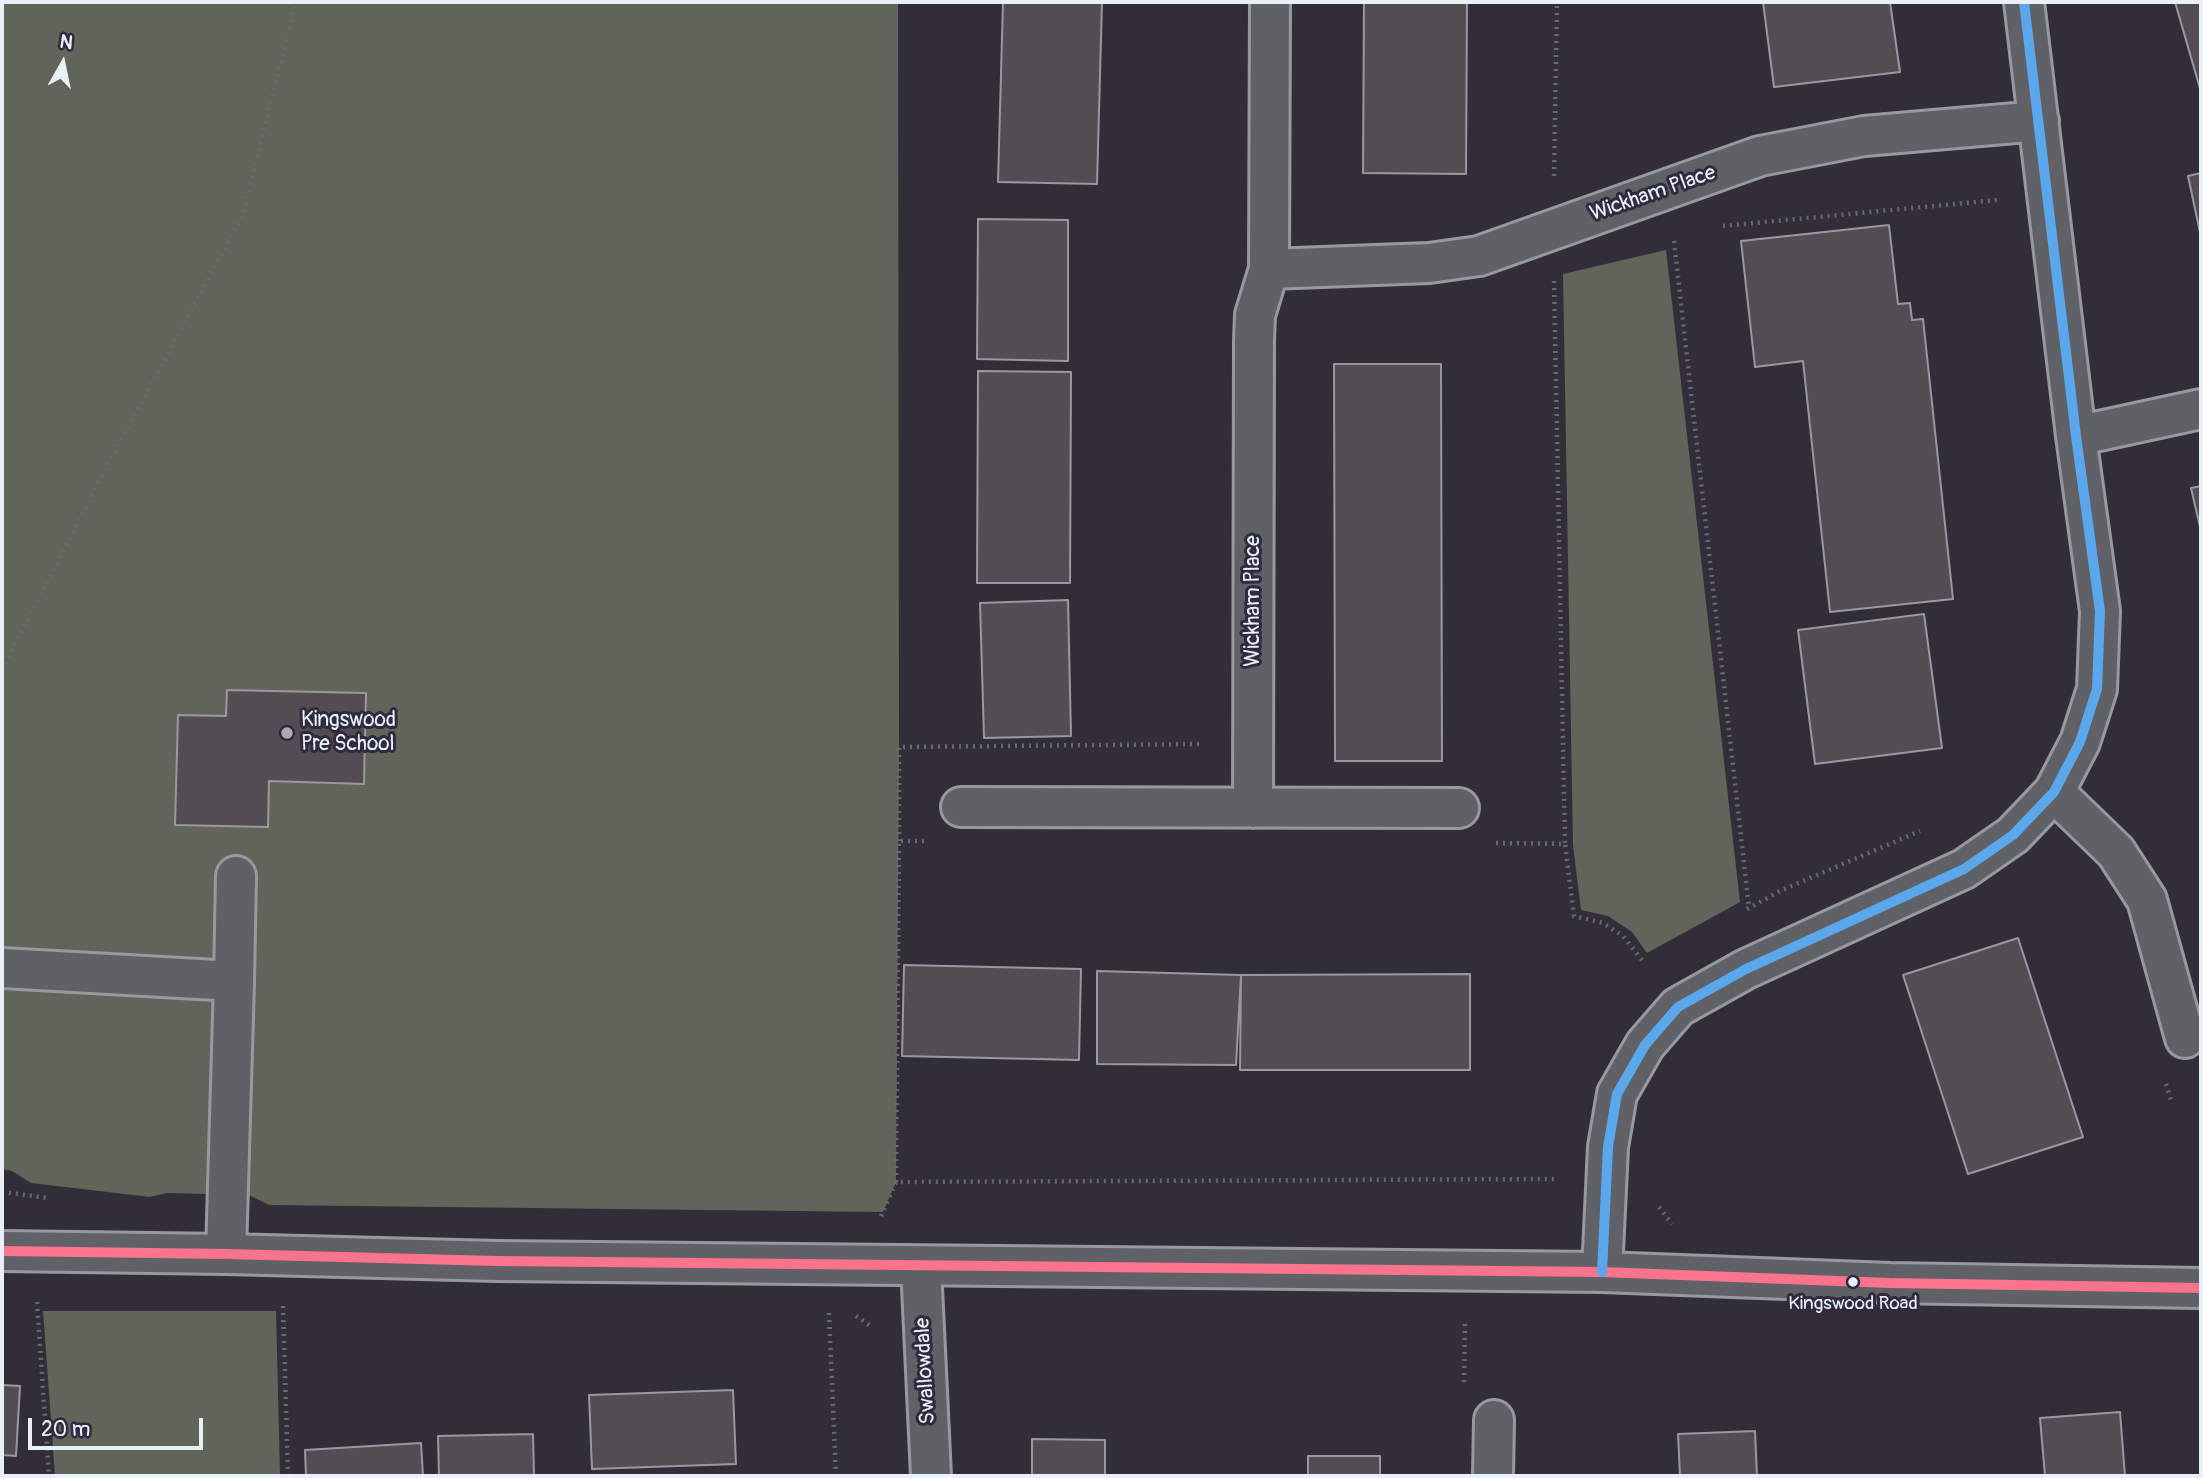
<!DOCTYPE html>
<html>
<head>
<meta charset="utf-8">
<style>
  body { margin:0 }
  #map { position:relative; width:2203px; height:1478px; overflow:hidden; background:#312e39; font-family:Pangolin,sans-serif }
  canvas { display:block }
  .frame { position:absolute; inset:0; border:4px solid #e8f1f8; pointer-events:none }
  .north { position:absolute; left:28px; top:28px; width:70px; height:70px; -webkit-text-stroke:5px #2f2a3d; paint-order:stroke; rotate:9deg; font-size:19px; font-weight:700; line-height:28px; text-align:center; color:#e8f1f8 }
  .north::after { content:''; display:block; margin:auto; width:24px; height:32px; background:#e8f1f8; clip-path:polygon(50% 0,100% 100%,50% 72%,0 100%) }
  .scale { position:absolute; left:28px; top:1418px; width:175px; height:32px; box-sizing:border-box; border:4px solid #e8f1f8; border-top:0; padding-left:9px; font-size:21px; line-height:24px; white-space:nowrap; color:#e8f1f8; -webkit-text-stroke:5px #2f2a3d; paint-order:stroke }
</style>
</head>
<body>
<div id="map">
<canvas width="2203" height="1478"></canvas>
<div class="frame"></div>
<div class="north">N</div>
<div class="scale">20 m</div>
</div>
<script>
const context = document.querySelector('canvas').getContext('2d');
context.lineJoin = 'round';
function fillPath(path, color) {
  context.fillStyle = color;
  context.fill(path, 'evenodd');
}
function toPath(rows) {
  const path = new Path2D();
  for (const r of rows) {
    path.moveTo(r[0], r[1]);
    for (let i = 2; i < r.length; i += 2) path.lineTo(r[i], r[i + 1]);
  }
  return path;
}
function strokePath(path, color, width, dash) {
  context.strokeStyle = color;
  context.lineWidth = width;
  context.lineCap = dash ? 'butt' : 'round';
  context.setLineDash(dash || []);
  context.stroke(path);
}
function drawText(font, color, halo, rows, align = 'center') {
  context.font = font + ' Pangolin,sans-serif';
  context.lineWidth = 6;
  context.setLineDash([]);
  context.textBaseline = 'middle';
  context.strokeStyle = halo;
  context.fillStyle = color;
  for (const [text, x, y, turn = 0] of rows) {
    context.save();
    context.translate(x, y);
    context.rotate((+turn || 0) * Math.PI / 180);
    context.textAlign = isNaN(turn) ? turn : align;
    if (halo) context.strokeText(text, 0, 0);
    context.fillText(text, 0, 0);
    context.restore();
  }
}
fillPath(toPath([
  [2,2,898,2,899,747,896,1182,883,1212,269,1205,249,1195,167,1193,150,1197,31,1183,12,1171,2,1169],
  [1666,250,1740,902,1647,953,1632,932,1608,916,1581,910,1573,845,1563,274],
  [43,1311,276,1311,280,1476,55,1476]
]), '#616459');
const building = toPath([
  [1003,2,1102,2,1097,184,998,182,1003,2],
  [1364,2,1467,2,1466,174,1363,173,1364,2],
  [1763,2,1890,2,1900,72,1774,87,1763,2],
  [2175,2,2201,2,2201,92,2175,2],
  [2201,173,2201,237,2188,176,2201,173],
  [978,219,1068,220,1068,361,977,359,978,219],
  [1889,225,1898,304,1910,303,1912,320,1923,319,1953,599,1830,612,1803,361,1755,367,1741,241,1889,225],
  [1334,364,1441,364,1442,761,1335,761,1334,364],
  [978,371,1071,372,1070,583,977,583,978,371],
  [2201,486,2201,531,2191,488,2201,486],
  [1068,600,1071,736,984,738,980,603,1068,600],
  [1924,614,1942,748,1815,764,1798,630,1924,614],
  [227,690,366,693,364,784,269,781,268,827,175,825,178,715,226,716,227,690],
  [2018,938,2083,1137,1968,1174,1903,975,2018,938],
  [904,965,1081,969,1079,1060,902,1056,904,965],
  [1097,971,1241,975,1236,1065,1097,1064,1097,971],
  [1470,974,1470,1070,1240,1070,1241,975,1470,974],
  [2,1385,20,1386,16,1456,2,1455,2,1385],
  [733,1390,736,1464,592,1469,589,1395,733,1390],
  [2120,1412,2125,1476,2045,1476,2040,1418,2120,1412],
  [1755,1431,1757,1476,1680,1476,1678,1434,1755,1431],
  [533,1434,534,1476,439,1476,438,1436,533,1434],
  [1032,1439,1105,1440,1105,1476,1032,1476,1032,1439],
  [421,1443,423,1476,306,1476,305,1450,421,1443],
  [1308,1456,1380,1456,1380,1476,1308,1476,1308,1456]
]);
fillPath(building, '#534d53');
strokePath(building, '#98999f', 2);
const street = toPath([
  [1269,269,1429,263,1479,256,1760,156,1864,136,2039,121],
  [2076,436,2201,409],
  [2054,792,2116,852,2147,900,2185,1038],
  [961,807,1459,808],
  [1253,808,1254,341,1255,315,1269,269,1270,2],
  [2,968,234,981,226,1254],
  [234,981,236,876],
  [921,1266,931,1476],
  [1602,1272,1608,1147,1617,1094,1645,1045,1678,1007,1746,969,1964,869,2013,835,2054,792,2080,742,2097,689,2100,611,2076,436,2024,2],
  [1493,1476,1494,1420]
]);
const secondary = toPath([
  [2,1251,226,1254,497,1261,1602,1272,1890,1283,2201,1288]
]);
strokePath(street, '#98999f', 44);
strokePath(secondary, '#98999f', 44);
strokePath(toPath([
  [1554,176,1557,2],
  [1723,226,1997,200],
  [1674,241,1749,908],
  [1554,281,1565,844],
  [2,670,107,466,242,217,296,2],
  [899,841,899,747,1203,744],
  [1496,843,1565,844,1574,916,1603,923,1623,936,1645,964],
  [1747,909,1782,890,1920,831],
  [2166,1084,2172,1103],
  [896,1182,899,841,924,841],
  [2,1192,48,1198],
  [1659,1207,1672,1224],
  [881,1216,896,1182,1557,1179],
  [37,1302,49,1476],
  [283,1306,288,1476],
  [829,1313,836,1476],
  [856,1316,872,1327],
  [1464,1382,1465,1321]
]), '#68686f', 4.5, [2, 5]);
strokePath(street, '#606067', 38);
strokePath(secondary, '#606067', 38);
strokePath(toPath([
  [2,1251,226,1254,497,1261,1602,1272,1890,1283,2201,1288]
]), '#fc738d', 10);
strokePath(toPath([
  [1602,1272,1608,1147,1617,1094,1645,1045,1678,1007,1746,969,1964,869,2013,835,2054,792,2080,742,2097,689,2100,611,2076,436,2024,2]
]), '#5aa8eb', 10);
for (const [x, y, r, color] of [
  [287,733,7,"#a8adb5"],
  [1853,1282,6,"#e8f1f8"]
]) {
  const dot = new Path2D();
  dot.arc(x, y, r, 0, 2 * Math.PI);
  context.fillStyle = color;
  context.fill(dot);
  strokePath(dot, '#2f2a3d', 2.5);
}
drawText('19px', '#e8f1f8', '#2f2a3d', [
  ["Kingswood Road",1853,1304]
]);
drawText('21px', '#e8f1f8', '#2f2a3d', [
  ["Wickham Place",1653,194,-19],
  ["Wickham Place",1254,601,-90],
  ["Swallowdale",926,1371,-93]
]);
drawText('21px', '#e8f1f8', '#2f2a3d', [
  ["Kingswood",301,721],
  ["Pre School",301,745]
], 'left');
</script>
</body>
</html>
